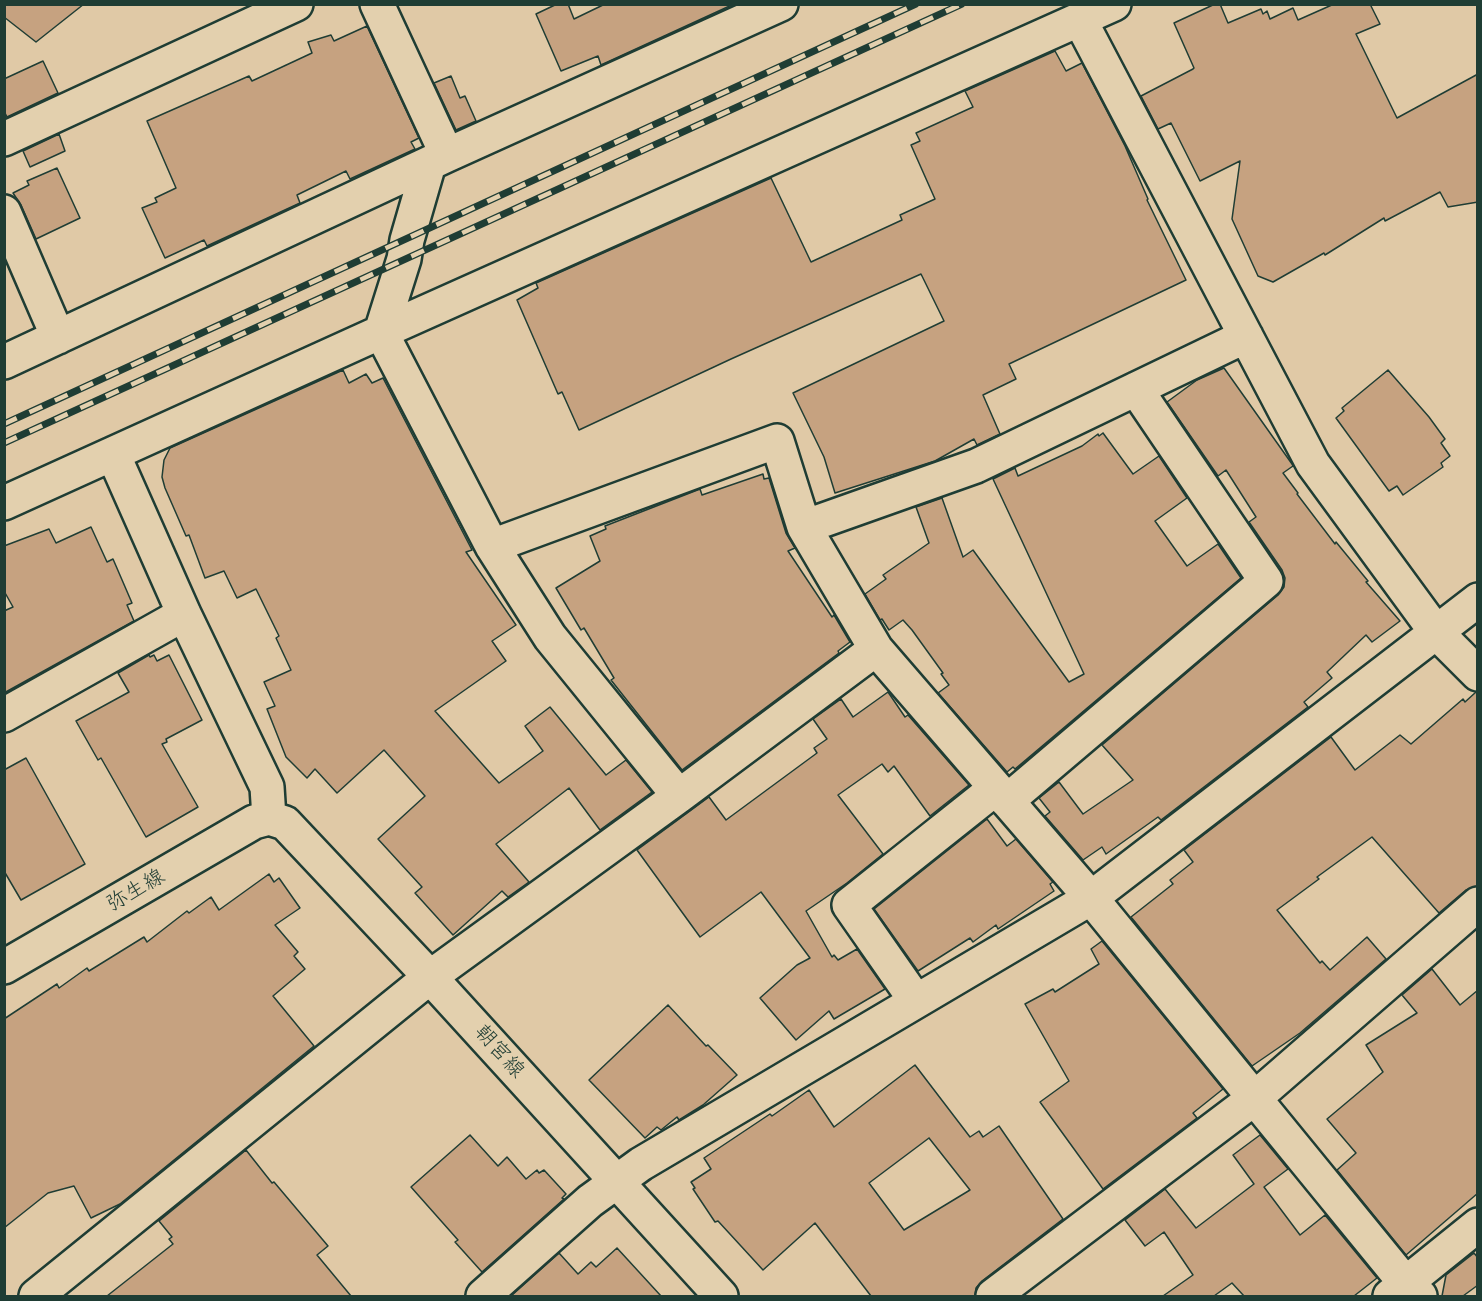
<!DOCTYPE html>
<html>
<head>
<meta charset="utf-8">
<style>
  body { margin:0 }
  #map { position:relative; width:1482px; height:1301px; overflow:hidden; background:#e0c9a6; font-family:"Balsamiq Sans",sans-serif }
  canvas { display:block }
  .frame { position:absolute; inset:0; border:6px solid #1f3d34; pointer-events:none }
</style>
</head>
<body>
<div id="map">
<canvas width="1482" height="1301"></canvas>
<div class="frame"></div>
</div>
<script>
const context = document.querySelector('canvas').getContext('2d');
context.lineJoin = 'round';
function fillPath(path, color) {
  context.fillStyle = color;
  context.fill(path, 'evenodd');
}
function toPath(rows) {
  const path = new Path2D();
  for (const r of rows) {
    path.moveTo(r[0], r[1]);
    for (let i = 2; i < r.length; i += 2) path.lineTo(r[i], r[i + 1]);
  }
  return path;
}
function strokePath(path, color, width, dash) {
  context.strokeStyle = color;
  context.lineWidth = width;
  context.lineCap = dash ? 'butt' : 'round';
  context.setLineDash(dash || []);
  context.stroke(path);
}
function drawText(font, color, halo, rows, align = 'center') {
  context.font = font + ' "Balsamiq Sans","Klee One",sans-serif';
  context.lineWidth = 4.5;
  context.setLineDash([]);
  context.textBaseline = 'middle';
  context.strokeStyle = halo;
  context.fillStyle = color;
  for (const [text, x, y, turn = 0] of rows) {
    context.save();
    context.translate(x, y);
    context.rotate((+turn || 0) * Math.PI / 180);
    context.textAlign = isNaN(turn) ? turn : align;
    if (halo) context.strokeText(text, 0, 0);
    context.fillText(text, 0, 0);
    context.restore();
  }
}
const building = toPath([
  [4,4,84,4,36,42,4,17,4,4],
  [557,4,568,4,574,19,605,4,734,4,601,65,598,56,561,71,536,14,557,4],
  [1215,4,1220,4,1228,23,1261,9,1263,14,1267,11,1270,19,1293,8,1298,20,1334,4,1370,4,1380,24,1356,34,1397,118,1478,74,1478,202,1448,207,1440,192,1385,221,1384,218,1325,255,1324,253,1273,282,1258,276,1232,219,1240,161,1200,181,1171,123,1158,129,1141,96,1193,69,1194,68,1174,23,1215,4],
  [367,26,419,138,411,142,415,149,350,179,346,171,297,195,300,203,207,246,204,240,165,258,142,208,157,202,155,198,176,188,147,121,249,76,252,81,312,53,308,42,331,35,334,41,367,26],
  [1055,51,1066,71,1082,63,1125,146,1148,199,1147,200,1186,280,1009,364,1016,379,983,395,1000,434,977,445,974,439,935,461,835,493,824,457,793,393,944,321,921,274,731,359,579,430,562,392,558,394,517,300,538,288,536,283,771,178,811,262,902,220,900,215,935,199,911,145,920,141,916,133,973,107,965,91,1055,51],
  [43,61,58,93,7,117,4,111,4,79,43,61],
  [451,76,460,98,465,96,476,121,456,130,434,83,451,76],
  [59,134,65,151,30,167,23,151,59,134],
  [57,168,80,218,36,239,21,205,13,193,29,185,27,181,57,168],
  [1224,368,1292,464,1293,466,1283,473,1298,493,1297,494,1335,544,1336,542,1368,581,1366,582,1400,621,1372,642,1366,635,1327,672,1332,678,1304,702,1308,707,1161,820,1158,817,1106,854,1102,847,1083,860,1045,816,1050,812,1039,798,1059,782,1083,814,1133,780,1102,745,1278,595,1284,587,1285,578,1282,570,1249,522,1256,517,1226,470,1218,476,1167,402,1197,380,1224,368],
  [343,370,349,383,366,374,372,383,383,378,472,550,466,552,516,625,492,641,506,661,435,711,499,783,543,751,525,726,550,707,606,775,626,760,652,792,600,830,569,788,496,844,529,882,508,897,502,891,453,935,415,893,422,887,378,839,425,796,384,750,337,793,315,769,307,778,286,757,267,709,275,706,264,682,291,670,276,638,279,636,256,589,237,598,224,571,205,578,189,535,186,536,165,488,162,477,164,460,170,448,343,370],
  [1388,370,1429,417,1445,439,1441,443,1450,456,1441,463,1443,467,1403,495,1397,486,1389,491,1336,418,1344,411,1342,408,1388,370],
  [1103,433,1133,474,1159,456,1187,498,1155,521,1187,566,1218,544,1241,578,1015,769,1013,767,1007,772,938,693,949,685,941,674,943,673,912,630,903,620,889,630,882,619,880,620,865,594,886,579,883,575,929,543,916,507,942,498,963,557,973,550,1069,682,1084,674,993,479,1015,468,1018,476,1082,446,1098,434,1099,436,1103,433],
  [763,474,764,479,769,478,786,533,795,548,788,551,832,617,834,615,850,642,838,651,839,653,682,770,611,680,614,678,584,628,581,630,556,588,600,561,590,536,606,529,605,526,700,489,702,495,763,474],
  [91,527,107,562,113,559,132,603,127,605,134,621,4,693,4,611,13,607,4,591,4,546,49,529,56,543,91,527],
  [149,655,150,657,154,655,157,661,169,655,202,720,166,739,167,742,162,744,198,807,146,837,101,758,98,760,76,721,129,692,118,673,149,655],
  [888,692,905,717,908,715,969,785,930,816,894,766,888,772,882,764,838,795,883,854,847,883,806,911,832,957,834,955,838,960,857,949,885,989,834,1019,829,1011,796,1040,760,998,797,965,810,958,761,892,700,937,637,850,709,797,726,820,817,753,814,748,827,739,813,719,841,699,853,717,888,692],
  [1476,692,1478,692,1478,886,1466,890,1439,913,1372,837,1317,877,1319,879,1277,910,1320,963,1322,961,1330,970,1367,937,1386,959,1300,1033,1252,1066,1131,917,1173,884,1170,880,1193,862,1184,850,1331,737,1355,770,1400,735,1411,744,1463,699,1465,702,1476,692],
  [26,758,85,864,21,900,4,871,4,770,26,758],
  [987,819,1007,846,1016,839,1053,882,1050,884,1054,891,998,929,996,925,973,942,970,938,918,971,874,909,987,819],
  [269,874,274,882,279,878,300,908,275,925,298,952,294,956,305,969,273,996,314,1046,120,1204,91,1218,74,1186,48,1193,4,1228,4,1019,57,984,59,988,87,968,89,971,144,937,147,942,187,911,189,913,211,897,219,910,269,874],
  [1102,941,1223,1089,1193,1113,1197,1118,1103,1189,1040,1102,1069,1081,1025,1004,1053,989,1055,992,1099,964,1091,949,1102,941],
  [1432,969,1460,1005,1478,990,1478,1193,1406,1255,1337,1170,1356,1153,1327,1119,1383,1072,1366,1045,1417,1013,1402,995,1432,969],
  [668,1005,706,1046,708,1045,737,1075,703,1105,679,1120,677,1117,661,1130,657,1127,645,1138,589,1080,668,1005],
  [915,1065,970,1137,979,1131,983,1137,999,1126,1063,1219,982,1281,976,1288,975,1296,871,1296,815,1223,763,1270,718,1221,715,1222,693,1189,695,1188,691,1182,711,1169,704,1158,770,1114,772,1116,809,1090,834,1127,915,1065],
  [929,1138,970,1190,904,1230,869,1183,929,1138],
  [470,1135,498,1166,507,1157,526,1179,537,1170,539,1173,544,1170,566,1194,562,1198,564,1199,482,1272,455,1242,458,1240,411,1187,470,1135],
  [1260,1135,1288,1169,1264,1187,1300,1235,1325,1215,1377,1278,1354,1296,1244,1296,1232,1283,1214,1296,1163,1296,1193,1275,1164,1232,1145,1246,1125,1220,1165,1189,1196,1228,1254,1184,1233,1155,1260,1135],
  [246,1150,272,1183,274,1182,328,1246,317,1255,351,1296,107,1296,173,1244,169,1239,172,1237,159,1221,246,1150],
  [617,1248,661,1296,511,1296,559,1253,578,1274,591,1262,596,1267,617,1248],
  [1474,1253,1478,1258,1478,1285,1463,1296,1442,1296,1446,1275,1474,1253]
]);
fillPath(building, '#c6a280');
strokePath(building, '#1f3d34', 1.5);
const minor = toPath([
  [377,4,447,155],
  [1080,20,1313,464,1436,632,1478,674],
  [4,139,296,4],
  [429,164,407,240,404,259,381,332,492,546,550,637,679,796],
  [4,212,58,337],
  [4,362,447,155,781,4],
  [113,454,184,614,267,787,269,818],
  [4,503,381,332,1114,4],
  [804,527,976,466,1246,336],
  [492,546,777,441,804,527,876,649,1091,898,1406,1284,1420,1296],
  [4,715,184,614],
  [1007,801,1266,581,1136,389],
  [269,818,285,823,430,977,721,1296],
  [4,967,254,822,269,818],
  [916,1001,849,905,996,788],
  [36,1296,430,977,679,796,876,649],
  [483,1296,590,1201,641,1164,1091,898,1478,600],
  [993,1296,1256,1097,1478,904],
  [1390,1296,1478,1225]
]);
strokePath(minor, '#1f3d34', 38);
strokePath(minor, '#e3d0ae', 33);
const rail = toPath([
  [4,424,916,4],
  [4,443,962,4]
]);
strokePath(rail, '#1f3d34', 7);
strokePath(rail, '#e3d0ae', 4.5, [14]);
drawText('21px', '#1f3d34', '#e3d0ae', [
  ["弥生線",136,891,-30],
  ["朝宮線",499,1052,48]
]);
</script>
</body>
</html>
